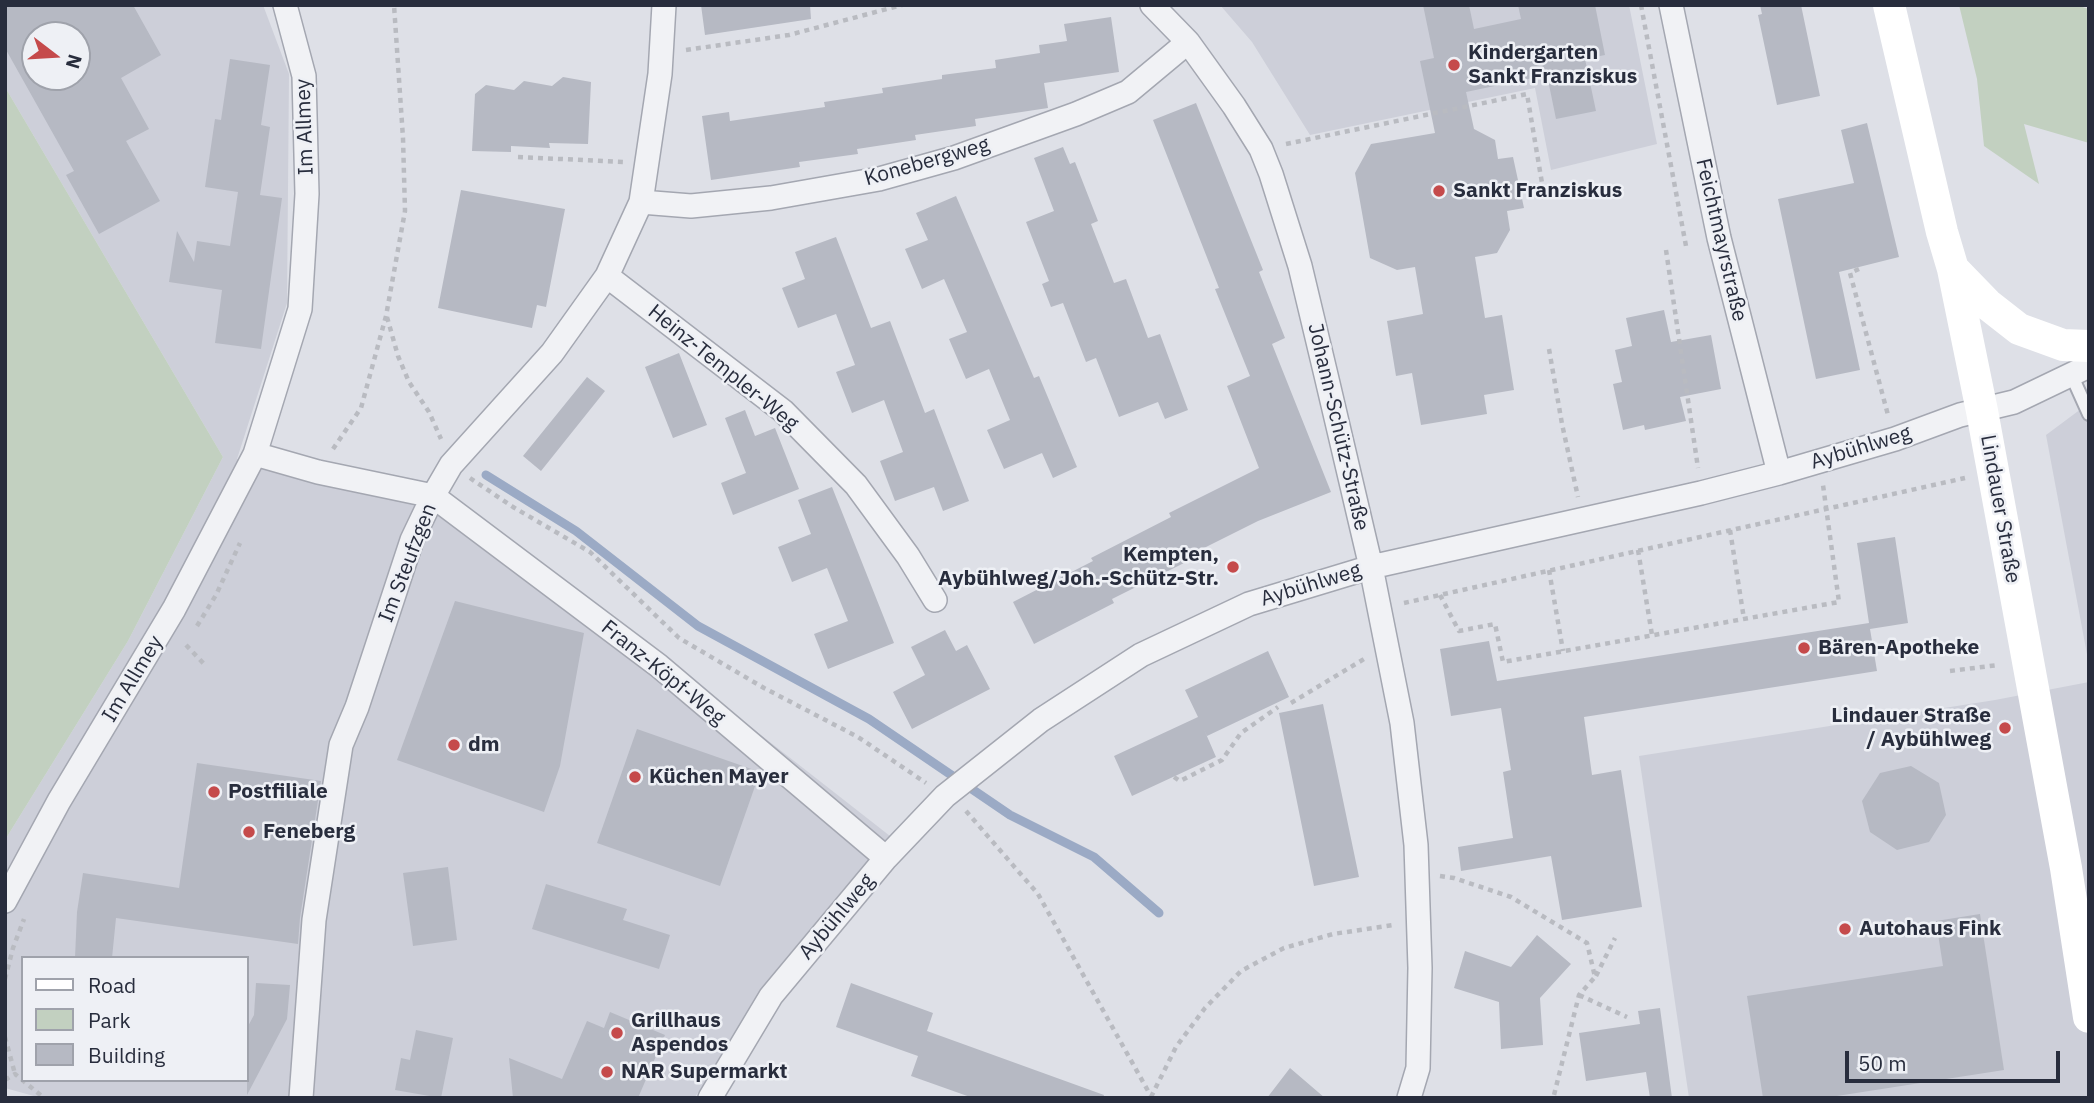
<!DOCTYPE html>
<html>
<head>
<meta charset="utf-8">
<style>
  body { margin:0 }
  #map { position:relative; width:2094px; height:1103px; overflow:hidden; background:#dee0e7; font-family:"IBM Plex Sans",sans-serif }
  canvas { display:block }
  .frame { position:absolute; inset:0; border:7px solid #282d3d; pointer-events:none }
  .legend { position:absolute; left:21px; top:956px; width:228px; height:126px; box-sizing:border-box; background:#eef0f5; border:2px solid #9fa2ab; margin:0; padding:9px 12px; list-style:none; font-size:21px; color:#282d3d }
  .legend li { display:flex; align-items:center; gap:14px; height:35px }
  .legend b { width:35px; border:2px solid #9fa2ab }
  .north { position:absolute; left:21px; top:21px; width:70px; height:70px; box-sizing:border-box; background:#eef0f5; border:2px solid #9fa2ab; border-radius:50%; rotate:107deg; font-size:19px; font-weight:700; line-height:28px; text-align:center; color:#282d3d }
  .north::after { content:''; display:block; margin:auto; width:24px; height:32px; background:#c54a4b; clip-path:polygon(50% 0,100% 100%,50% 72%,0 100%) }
  .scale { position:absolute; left:1845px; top:1051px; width:215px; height:32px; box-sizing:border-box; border:4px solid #282d3d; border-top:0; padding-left:9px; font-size:21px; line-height:24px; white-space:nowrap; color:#282d3d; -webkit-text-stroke:5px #eef0f5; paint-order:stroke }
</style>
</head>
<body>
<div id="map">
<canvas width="2094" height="1103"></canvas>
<div class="frame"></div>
<ul class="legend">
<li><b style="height:9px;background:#fff"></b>Road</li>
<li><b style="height:19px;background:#c2d0c0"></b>Park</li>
<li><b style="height:19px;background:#b6b9c3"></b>Building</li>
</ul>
<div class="north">N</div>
<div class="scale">50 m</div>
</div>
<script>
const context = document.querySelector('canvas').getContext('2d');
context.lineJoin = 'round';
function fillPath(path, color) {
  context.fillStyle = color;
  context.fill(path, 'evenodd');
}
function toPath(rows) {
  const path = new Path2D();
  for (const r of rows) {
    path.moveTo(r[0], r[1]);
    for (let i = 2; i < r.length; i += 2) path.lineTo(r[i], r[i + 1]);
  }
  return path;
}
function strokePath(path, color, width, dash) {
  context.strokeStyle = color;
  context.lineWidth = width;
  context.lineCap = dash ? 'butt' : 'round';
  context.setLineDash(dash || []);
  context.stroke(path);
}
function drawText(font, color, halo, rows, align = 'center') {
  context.font = font + ' "IBM Plex Sans",sans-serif';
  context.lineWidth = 5;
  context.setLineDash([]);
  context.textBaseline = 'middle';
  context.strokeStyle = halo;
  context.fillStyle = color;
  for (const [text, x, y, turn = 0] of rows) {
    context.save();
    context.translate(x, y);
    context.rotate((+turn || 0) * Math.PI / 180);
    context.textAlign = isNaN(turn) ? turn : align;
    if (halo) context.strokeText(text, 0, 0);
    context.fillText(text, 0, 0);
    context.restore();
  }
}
fillPath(toPath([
  [5,5,263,5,289,74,287,303,237,459,426,483,665,660,890,836,694,1098,41,1098,5,1088,5,840,128,641,223,457,5,87],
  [35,35,77,35,77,77,35,77],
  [23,958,247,958,247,1080,23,1080],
  [1220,5,1629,5,1657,144,1551,170,1535,88,1310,135,1252,42],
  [2089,403,2089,665,2046,435],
  [2089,682,2089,1098,1689,1098,1639,756,1995,700]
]), '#cdcfd9');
fillPath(toPath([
  [1959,5,2076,5,2089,9,2089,143,2024,124,2039,184,1984,146,1977,79],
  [5,87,223,457,128,641,5,840]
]), '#c2d0c0');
strokePath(toPath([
  [486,475,576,531,698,626,869,719,1010,815,1094,857,1159,913]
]), '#9baac5', 9);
fillPath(toPath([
  [5,5,133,5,161,55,121,78,149,129,126,141,160,201,99,234,66,175,74,171,5,48],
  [35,35,77,35,77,77,35,77],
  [701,5,810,5,811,19,705,35],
  [1423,5,1469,5,1474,29,1521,19,1518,5,1595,5,1605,55,1585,59,1596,111,1556,119,1547,75,1466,92,1474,129,1495,140,1498,159,1513,157,1524,208,1507,211,1510,230,1497,253,1475,257,1485,318,1502,315,1514,390,1484,395,1487,414,1421,425,1412,373,1396,376,1387,321,1423,314,1415,267,1397,270,1370,258,1355,173,1371,144,1435,133,1420,61,1434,58],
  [1760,5,1801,5,1820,96,1777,105,1758,15,1762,14],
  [1111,17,1119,72,1044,83,1048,108,975,119,976,126,915,135,916,140,857,149,858,154,799,162,800,167,711,180,702,116,729,112,730,121,825,107,824,102,883,93,882,88,942,79,942,75,996,68,995,60,1040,53,1039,45,1067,41,1064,24],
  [230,59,270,65,261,125,270,127,260,195,282,198,261,349,215,343,222,290,169,282,177,231,194,262,197,241,230,246,238,192,205,187,215,119,221,120],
  [563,77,591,82,588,144,549,143,550,148,511,146,511,152,472,151,475,94,486,85,514,90,524,81,552,86],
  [1196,103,1263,270,1259,272,1285,338,1272,344,1331,492,1258,521,1190,555,1192,559,1112,599,1114,603,1034,644,1013,602,1093,561,1091,558,1171,517,1169,513,1259,468,1227,386,1250,376,1215,289,1219,288,1153,120],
  [1867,123,1899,257,1839,272,1860,370,1816,379,1778,199,1854,183,1841,130],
  [1063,147,1070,164,1075,162,1098,221,1091,224,1114,283,1126,279,1148,338,1160,334,1188,410,1165,419,1158,402,1119,417,1096,358,1086,362,1063,303,1051,307,1042,284,1049,281,1026,222,1054,211,1034,158],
  [461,190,565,209,546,307,537,305,532,328,438,308],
  [956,196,1034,378,1039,376,1077,467,1053,478,1042,453,1004,469,987,430,1010,420,989,369,966,379,949,339,967,332,944,279,922,289,905,249,928,240,916,213],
  [836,237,871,328,890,321,925,413,934,409,969,501,943,511,934,487,895,501,880,461,903,452,884,400,852,413,836,372,855,365,836,314,798,328,782,288,805,279,795,252],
  [1664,310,1671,342,1711,335,1721,389,1680,397,1686,421,1645,430,1644,425,1623,430,1613,384,1622,382,1615,350,1632,346,1626,318],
  [679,353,707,425,673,438,645,367],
  [587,377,605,391,541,471,523,456],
  [745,410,755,436,775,428,799,489,733,515,721,483,746,473,725,418],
  [832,487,894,643,828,669,814,634,848,621,827,568,792,582,778,547,811,534,798,500],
  [1895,537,1908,623,1870,629,1877,671,1584,717,1592,775,1621,770,1642,907,1562,920,1551,856,1461,871,1458,847,1513,838,1503,772,1511,770,1501,708,1451,716,1440,649,1489,641,1497,681,1869,623,1857,543],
  [455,601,584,633,560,766,544,812,397,760],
  [945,630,956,651,967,645,990,689,912,729,893,692,925,675,911,647],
  [1268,651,1289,697,1207,736,1203,727,1216,757,1132,796,1114,756,1198,717,1185,690],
  [1323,704,1359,877,1314,886,1279,713],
  [637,729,760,772,720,886,597,843],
  [197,763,321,781,300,918,298,944,116,918,112,958,75,958,77,912,83,873,179,888],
  [1911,766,1939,783,1946,815,1929,842,1897,850,1870,832,1862,801,1880,773],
  [448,867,457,940,413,946,403,873],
  [546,884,627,909,623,920,670,935,659,969,532,929],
  [1980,914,2004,1070,1824,1098,1763,1098,1747,996,1943,966,1936,921],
  [1537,935,1571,964,1540,998,1543,1045,1501,1049,1499,1002,1454,988,1465,951,1511,967],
  [256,983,290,985,287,1019,247,1095,247,1028,254,1015],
  [851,983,933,1013,927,1031,1104,1095,1103,1098,973,1098,911,1076,918,1056,836,1027],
  [1660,1008,1672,1098,1650,1098,1646,1072,1586,1081,1579,1033,1640,1024,1638,1011],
  [610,1012,665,1035,638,1098,513,1098,509,1058,562,1079,587,1021,604,1028],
  [416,1030,453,1038,441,1098,395,1090,401,1058,410,1060],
  [1290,1068,1325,1098,1267,1098]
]), '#b6b9c3');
const service = toPath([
  [2071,374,2089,414]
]);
const minor = toPath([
  [1152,5,1188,42,1234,106,1261,149,1271,174,1300,266,1326,375,1371,567,1402,723,1416,845,1420,968,1418,1068,1409,1098],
  [1671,5,1719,238,1779,473],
  [641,202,691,206,771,198,879,179,954,158,1076,114,1128,92,1188,42],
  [607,276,783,411,856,485,908,556,935,600],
  [255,454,318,472,433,496,659,666,886,858],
  [5,901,59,801,174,609,255,454,300,309,307,194,304,76,285,5],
  [301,1098,314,920,341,745,357,707,412,540,433,496,451,465,552,353,607,276,641,202,660,74,664,5],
  [710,1098,771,996,886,858,945,796,1041,720,1141,655,1249,604,1371,567,1701,493,1779,473,1895,439,1960,415,2014,402,2089,366]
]);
strokePath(service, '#a4a7b1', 16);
strokePath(minor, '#a4a7b1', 26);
strokePath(toPath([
  [1641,5,1686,246],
  [686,50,789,35,902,5],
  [1286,144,1527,94,1544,195],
  [518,157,624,162],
  [1666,250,1698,468],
  [1859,269,1850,273,1888,415],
  [387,317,398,356,409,382,429,412,441,439],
  [1549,349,1562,424,1578,497],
  [333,449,361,408,386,316,405,211,403,138,394,5],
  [470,478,513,507,590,552,679,638,764,688,858,737,926,783],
  [1730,530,1744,619],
  [1638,550,1652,635],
  [1549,570,1563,651],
  [1440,595,1459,631,1495,624,1503,662,1839,602,1823,485],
  [1404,603,1965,478],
  [197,626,216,595,240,543],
  [186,645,205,665],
  [1950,671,1998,665],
  [1291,703,1364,659],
  [1174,777,1180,781,1222,760,1241,733,1278,707],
  [966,811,1038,894,1152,1098],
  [1440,876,1454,878,1511,897,1587,943,1595,977,1579,995,1554,1095,1555,1098],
  [1596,976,1615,938],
  [5,979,13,948,24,919],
  [1579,995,1627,1017],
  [5,1037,15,1074],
  [5,1080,15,1074,44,1098],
  [1151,1097,1176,1047,1205,1008,1241,971,1284,948,1333,934,1393,925]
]), '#b9bbc1', 4.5, [5, 5]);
strokePath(service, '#f1f2f5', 12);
strokePath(minor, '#f1f2f5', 23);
strokePath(toPath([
  [1889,5,1942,232,1953,269,1982,411,2066,868,2089,1017],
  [1953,269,1987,304,2019,329,2063,345,2089,346]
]), '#fff', 32);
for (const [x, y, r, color] of [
  [1454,65,7,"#c54a4b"],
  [1439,191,7,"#c54a4b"],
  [1233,567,7,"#c54a4b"],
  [1804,648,7,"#c54a4b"],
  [2005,728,7,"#c54a4b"],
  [454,745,7,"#c54a4b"],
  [635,777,7,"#c54a4b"],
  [214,792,7,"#c54a4b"],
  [249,832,7,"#c54a4b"],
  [1845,929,7,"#c54a4b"],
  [617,1033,7,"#c54a4b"],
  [607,1072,7,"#c54a4b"]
]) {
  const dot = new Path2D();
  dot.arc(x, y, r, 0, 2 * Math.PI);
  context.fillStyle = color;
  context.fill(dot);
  strokePath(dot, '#eef0f5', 2.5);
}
drawText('bold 21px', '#282d3d', '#eef0f5', [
  ["Kindergarten",1468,53],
  ["Sankt Franziskus",1468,77],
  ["Sankt Franziskus",1453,191],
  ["Kempten,",1219,555,"right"],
  ["Aybühlweg/Joh.-Schütz-Str.",1219,579,"right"],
  ["Bären-Apotheke",1818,648],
  ["Lindauer Straße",1991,716,"right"],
  ["/ Aybühlweg",1991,740,"right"],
  ["dm",468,745],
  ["Küchen Mayer",649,777],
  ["Postfiliale",228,792],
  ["Feneberg",263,832],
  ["Autohaus Fink",1859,929],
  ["Grillhaus",631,1021],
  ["Aspendos",631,1045],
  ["NAR Supermarkt",621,1072]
], 'left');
drawText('21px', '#282d3d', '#eef0f5', [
  ["Im Allmey",305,127,-92],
  ["Konebergweg",927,162,-16],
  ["Feichtmayrstraße",1721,240,77],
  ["Heinz-Templer-Weg",723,368,39],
  ["Johann-Schütz-Straße",1338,427,77],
  ["Aybühlweg",1861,448,-17],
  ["Lindauer Straße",2000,509,80],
  ["Im Steufzgen",408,563,-69],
  ["Aybühlweg",1311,585,-17],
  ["Franz-Köpf-Weg",663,673,39],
  ["Im Allmey",133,679,-59],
  ["Aybühlweg",837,917,-50]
]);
</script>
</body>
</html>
